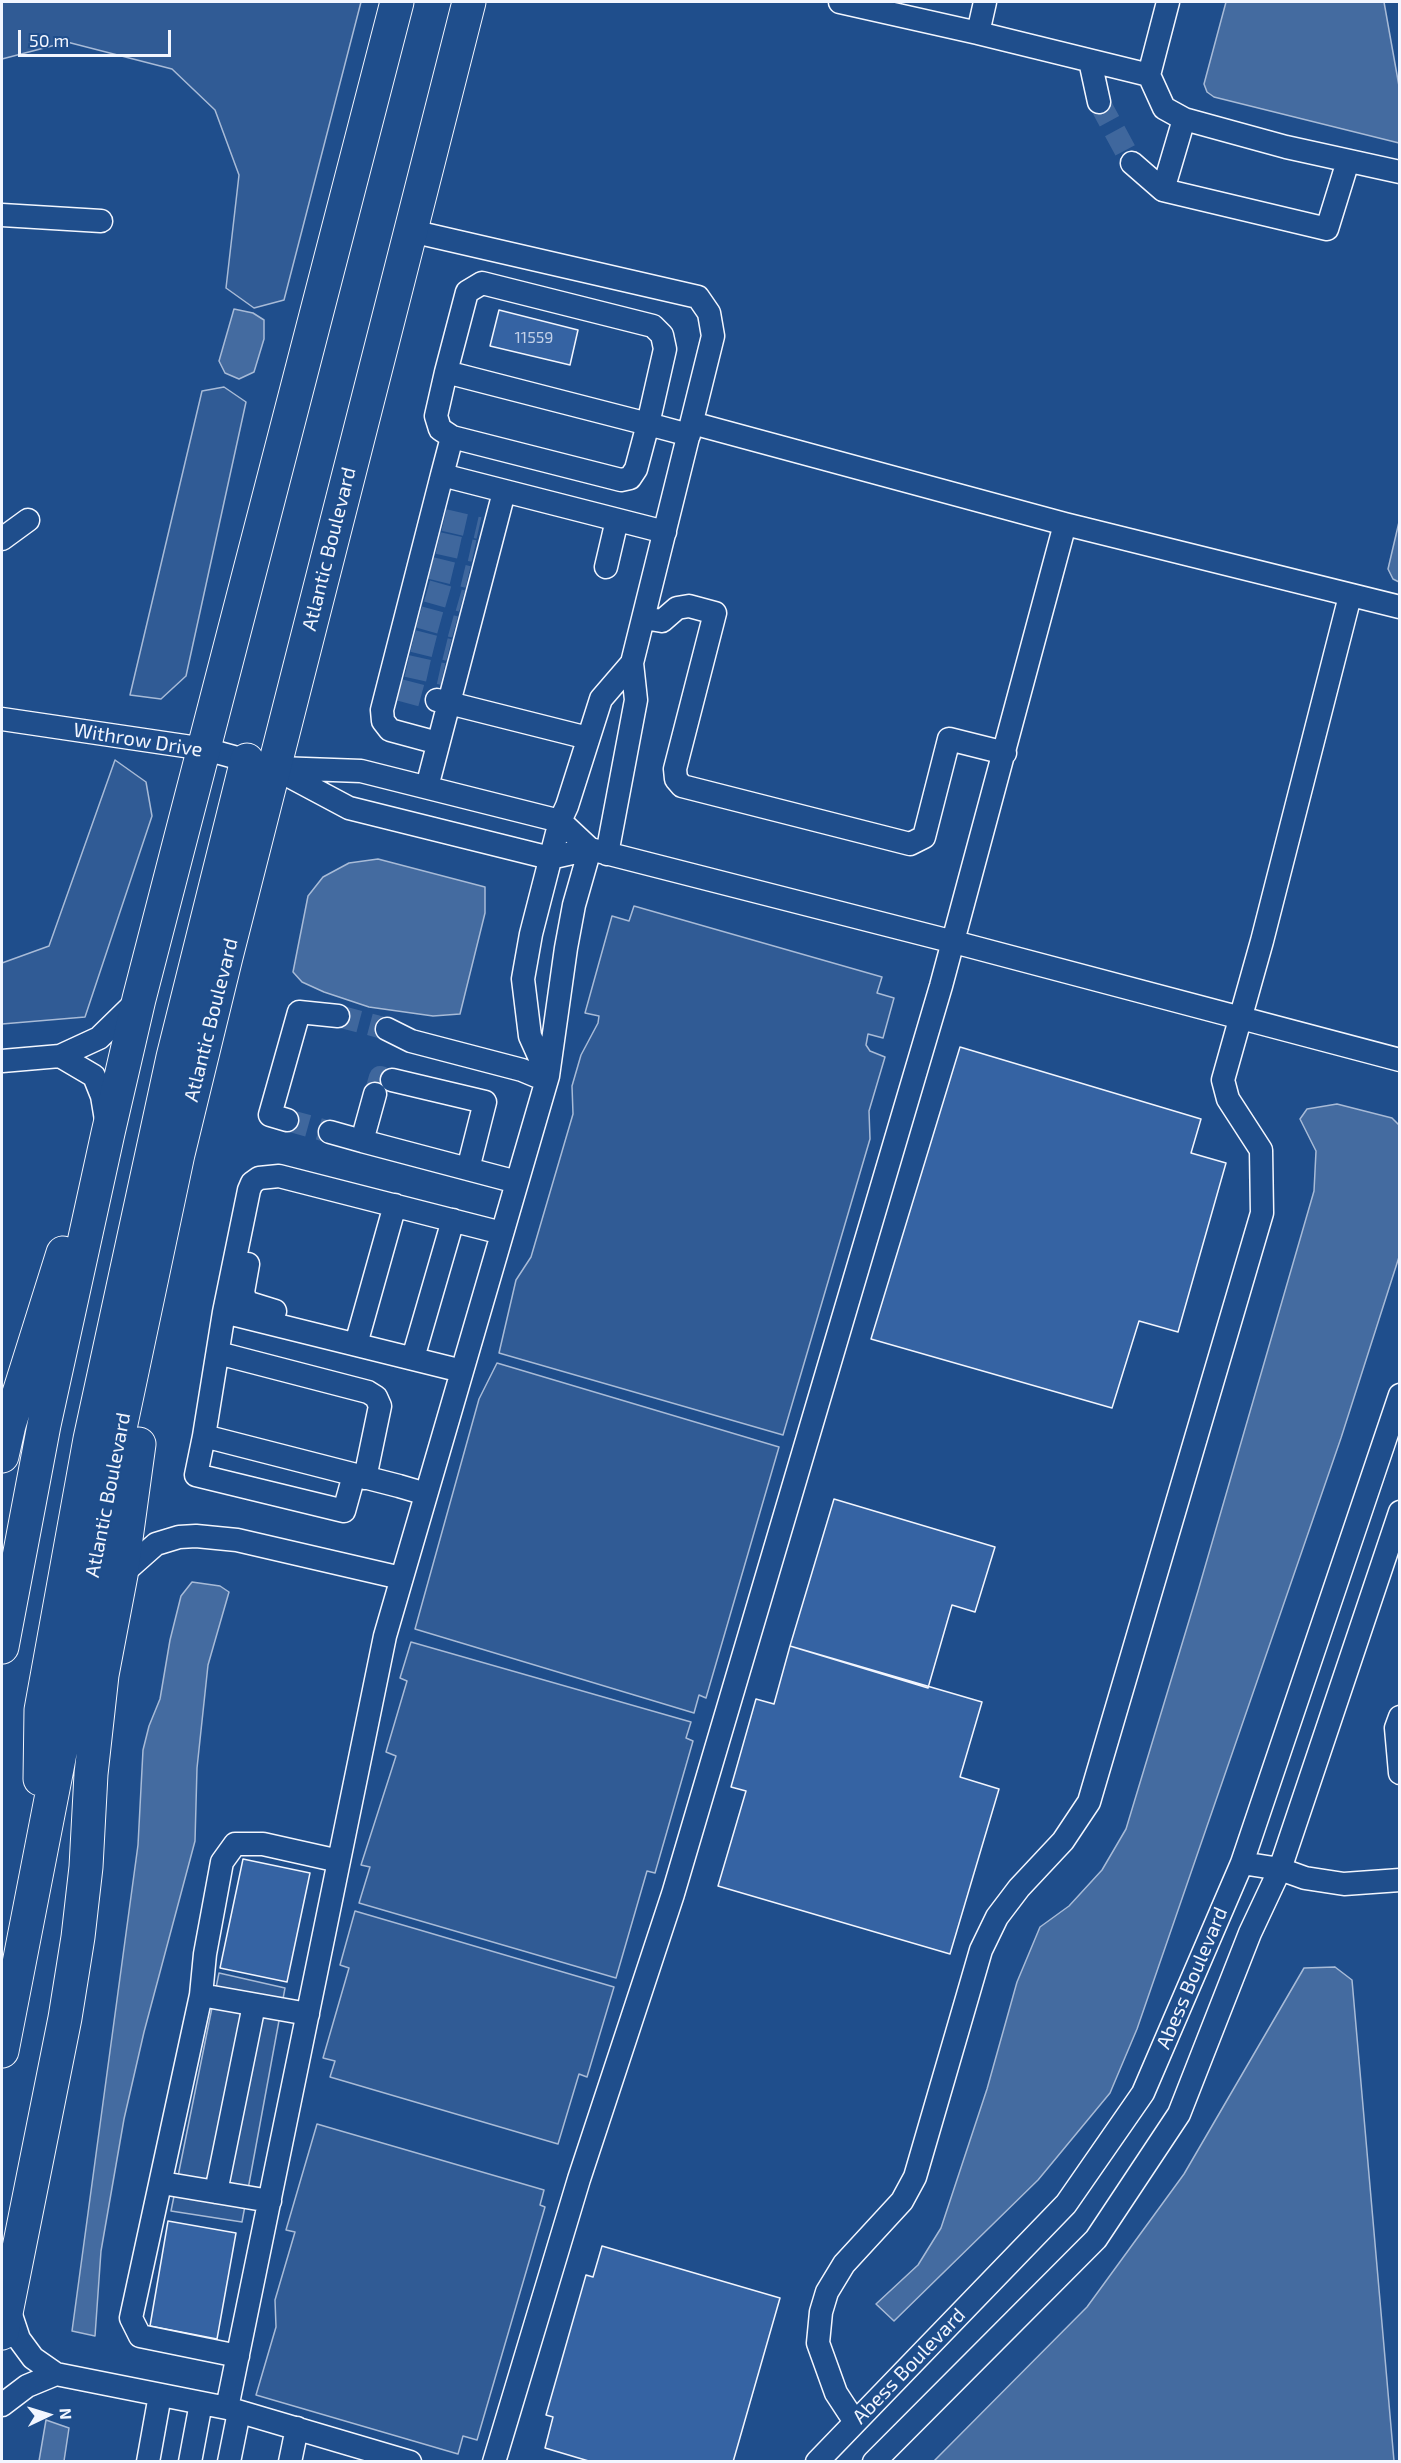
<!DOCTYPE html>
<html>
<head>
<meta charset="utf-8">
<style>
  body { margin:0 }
  #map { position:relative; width:1401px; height:2463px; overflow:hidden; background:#1f4e8c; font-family:"Exo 2",sans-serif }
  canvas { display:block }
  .frame { position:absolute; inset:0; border:3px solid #f2f6ff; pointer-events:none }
  .north { position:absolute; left:18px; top:2385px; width:60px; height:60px; -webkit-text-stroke:4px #1f4e8c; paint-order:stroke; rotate:86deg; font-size:16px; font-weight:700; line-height:24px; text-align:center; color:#f2f6ff }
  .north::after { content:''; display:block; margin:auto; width:21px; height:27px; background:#f2f6ff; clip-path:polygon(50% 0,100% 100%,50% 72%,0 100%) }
  .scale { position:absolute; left:18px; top:30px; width:153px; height:27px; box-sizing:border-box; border:3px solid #f2f6ff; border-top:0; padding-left:8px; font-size:18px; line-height:21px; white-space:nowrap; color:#f2f6ff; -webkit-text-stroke:4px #1f4e8c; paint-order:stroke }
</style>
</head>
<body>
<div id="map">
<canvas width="1401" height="2463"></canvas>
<div class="frame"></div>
<div class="north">N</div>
<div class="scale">50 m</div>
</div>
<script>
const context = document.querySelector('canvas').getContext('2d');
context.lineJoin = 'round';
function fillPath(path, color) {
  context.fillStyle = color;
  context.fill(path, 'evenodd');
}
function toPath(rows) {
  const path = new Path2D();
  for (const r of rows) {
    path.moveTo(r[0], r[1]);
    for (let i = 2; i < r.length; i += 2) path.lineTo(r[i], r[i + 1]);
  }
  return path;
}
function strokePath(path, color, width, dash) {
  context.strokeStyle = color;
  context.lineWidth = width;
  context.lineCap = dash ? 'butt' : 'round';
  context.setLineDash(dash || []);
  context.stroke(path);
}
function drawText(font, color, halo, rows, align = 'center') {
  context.font = font + ' "Exo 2",sans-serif';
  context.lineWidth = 4.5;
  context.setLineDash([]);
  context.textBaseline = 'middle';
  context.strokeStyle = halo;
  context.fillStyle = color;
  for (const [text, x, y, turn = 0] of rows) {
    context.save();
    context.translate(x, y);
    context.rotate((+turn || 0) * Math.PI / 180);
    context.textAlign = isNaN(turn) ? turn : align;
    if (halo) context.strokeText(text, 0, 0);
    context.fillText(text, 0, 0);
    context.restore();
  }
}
const built = toPath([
  [2,2,361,2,284,300,254,308,226,288,239,175,215,110,172,69,67,42,2,59,2,2],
  [224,387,246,402,186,676,161,699,130,695,202,391,224,387],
  [115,760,146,782,152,816,85,1017,2,1024,2,963,49,946,115,760],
  [634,906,882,977,877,993,894,998,883,1038,868,1034,866,1045,870,1051,885,1057,869,1111,870,1139,783,1435,499,1353,516,1280,531,1257,573,1114,572,1086,581,1055,598,1023,599,1016,585,1013,612,916,629,921,634,906],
  [497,1363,779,1447,706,1698,699,1695,694,1713,415,1629,479,1399,497,1363],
  [411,1642,691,1722,686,1738,693,1741,655,1873,647,1871,616,1978,359,1903,370,1867,361,1865,396,1756,386,1752,407,1681,400,1678,411,1642],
  [355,1911,614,1987,587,2077,579,2074,558,2144,330,2077,335,2061,323,2058,349,1968,340,1965,355,1911],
  [219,1973,285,1988,242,2222,171,2211,219,1973],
  [317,2124,544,2190,540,2205,545,2207,477,2440,463,2436,458,2454,256,2395,276,2327,275,2300,295,2232,286,2230,317,2124]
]);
fillPath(built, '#305b95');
strokePath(built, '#a8bbd7', 1.5);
const water = toPath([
  [1226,2,1384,2,1399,86,1399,143,1214,97,1207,92,1204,84,1226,2],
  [234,309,253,313,264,320,264,339,254,372,239,379,225,373,219,361,234,309],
  [1399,522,1400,582,1399,582,1393,579,1388,569,1399,522],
  [378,859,485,887,485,913,460,1014,433,1016,369,1007,324,992,302,982,293,972,308,896,323,877,349,863,378,859],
  [1337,1104,1392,1118,1399,1125,1399,1257,1341,1438,1137,2029,1110,2093,1038,2180,894,2321,876,2304,918,2265,941,2228,987,2089,1017,1982,1040,1927,1069,1906,1102,1870,1126,1829,1198,1591,1314,1191,1316,1151,1300,1119,1307,1109,1337,1104],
  [192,1582,220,1586,229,1592,208,1665,197,1768,195,1841,144,2032,124,2119,101,2251,95,2336,72,2331,138,1845,143,1750,149,1726,160,1699,170,1640,181,1596,192,1582],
  [1335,1967,1352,1980,1394,2461,934,2461,1087,2307,1184,2174,1304,1968,1335,1967],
  [46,2420,69,2428,64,2461,39,2461,46,2420]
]);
fillPath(water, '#446ba0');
strokePath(water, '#a8bbd7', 1.5);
const building = toPath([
  [499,310,578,330,570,365,490,346,499,310],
  [960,1047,1201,1119,1191,1153,1226,1163,1178,1332,1139,1321,1112,1408,871,1339,960,1047],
  [834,1499,995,1547,975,1612,952,1605,928,1688,790,1646,834,1499],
  [790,1646,982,1702,960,1777,999,1789,950,1954,718,1886,746,1791,731,1787,756,1699,774,1704,790,1646],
  [243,1859,310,1873,287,1982,220,1968,243,1859],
  [168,2221,236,2233,217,2339,150,2326,168,2221],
  [602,2246,780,2298,733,2462,592,2462,545,2448,553,2417,546,2415,586,2275,593,2277,602,2246]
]);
fillPath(building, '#3563a3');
strokePath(building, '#f2f6ff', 1.5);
strokePath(toPath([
  [1099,102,1132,163],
  [444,520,479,528],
  [438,543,474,551],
  [431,568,468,577],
  [427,591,462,601],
  [419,617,455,627],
  [413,641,449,650],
  [407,666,443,674],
  [400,690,437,700],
  [338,1016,387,1029],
  [375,1094,380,1077,392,1080],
  [287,1120,330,1132]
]), '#3f679d', 22, [22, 11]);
const minor = toPath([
  [840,2,978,33],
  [985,2,978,33,1149,75,1168,2],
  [1090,61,1099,102],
  [1149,75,1164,108,1184,119,1286,147,1400,172],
  [1184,119,1163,190,1327,229,1348,161],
  [1132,163,1163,190],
  [2,215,101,221],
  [411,231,698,297,709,313,713,336,632,663,636,700,607,854],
  [446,372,436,416,440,429,452,437,621,480,630,478,636,469,648,424,665,349,662,335,653,326,482,283,467,292,446,372,648,424,689,435],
  [692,423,1065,524,1400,607],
  [442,475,452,437],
  [2,539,28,520],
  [606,567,617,520],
  [644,618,662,621,677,608,689,606,715,613,675,769,676,779,682,786,910,844,924,837,949,739,1005,753],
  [437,700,588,738],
  [2,719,205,749,274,768,349,808,550,858,590,849,954,942,1400,1060],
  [438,743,390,730,383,721,382,710,442,475,665,532],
  [278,768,361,771,560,821,590,849],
  [427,787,504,492],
  [387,1029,411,1041,522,1070,546,1080],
  [60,1056,94,1076,102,1096,106,1120],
  [2,1061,60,1056,99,1038,138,1000],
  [548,1076,530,1036,523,979,531,934,560,821,567,806,601,699,632,663],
  [392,1080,485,1102,468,1169],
  [375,1094,362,1141,517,1182],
  [287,1120,270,1115,299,1012,338,1016],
  [330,1132,362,1141],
  [248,1264,243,1292,246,1302,275,1311],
  [356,1344,395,1205],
  [218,1353,368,1392,376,1397,380,1406,365,1478],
  [413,1358,453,1220],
  [462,1371,224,1312,249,1190,252,1183,259,1178,279,1176,502,1233],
  [204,1436,224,1312],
  [354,1475,344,1511,196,1475,204,1436,399,1486,426,1494],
  [121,1575,156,1544,179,1537,196,1536,237,1540,401,1578],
  [1400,1717,1396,1728,1400,1773],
  [1242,1863,1280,1869,1305,1878,1344,1884,1400,1880],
  [201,1995,308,2014],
  [162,2183,270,2201],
  [216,2192,254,2005],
  [8,2306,19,2339,33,2358,56,2374,227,2408,410,2462],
  [238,2356,140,2336,131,2318,201,1995,205,1954,222,1862,235,1844,263,1844,339,1861],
  [2,2405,27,2386,56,2374],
  [227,2408,385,1636,548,1076,566,948,574,905,590,849],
  [855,2422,836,2393,818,2343,821,2312,827,2292,844,2264,902,2201,915,2177,981,1950,997,1917,1019,1888,1063,1841,1089,1802,1262,1213,1261,1150,1228,1099,1223,1080,1262,941,1350,596],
  [148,2462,160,2395],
  [190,2462,201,2403],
  [229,2462,239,2412],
  [290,2462,297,2428],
  [494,2462,579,2179,673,1894,941,986,1065,524],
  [817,2462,1066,2204,1143,2093,1242,1863,1400,1395],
  [874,2462,1096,2239,1179,2114,1250,1933,1280,1869,1400,1512]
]);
const highway = toPath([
  [2,1456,9,1425,63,1253],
  [2,1647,44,1425,108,1133,139,999,397,2],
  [40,1779,41,1710,90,1439,173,1057,247,760],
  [2,2051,66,1722,119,1433,178,1154,226,957,469,2],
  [2,2333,65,2018,78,1937,86,1867,91,1774,102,1675,121,1575,139,1444]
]);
strokePath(minor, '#f2f6ff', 25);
strokePath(highway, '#f2f6ff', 35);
strokePath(minor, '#1f4e8c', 22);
strokePath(highway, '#1f4e8c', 33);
drawText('16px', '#c3d1e8', null, [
  ["11559",534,338]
]);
drawText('20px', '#f2f6ff', '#1f4e8c', [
  ["Atlantic Boulevard",329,549,-76],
  ["Withrow Drive",138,740,9],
  ["Atlantic Boulevard",211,1020,-76],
  ["Atlantic Boulevard",108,1495,-79],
  ["Abess Boulevard",1192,1978,-67],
  ["Abess Boulevard",909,2366,-46]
]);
</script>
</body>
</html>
